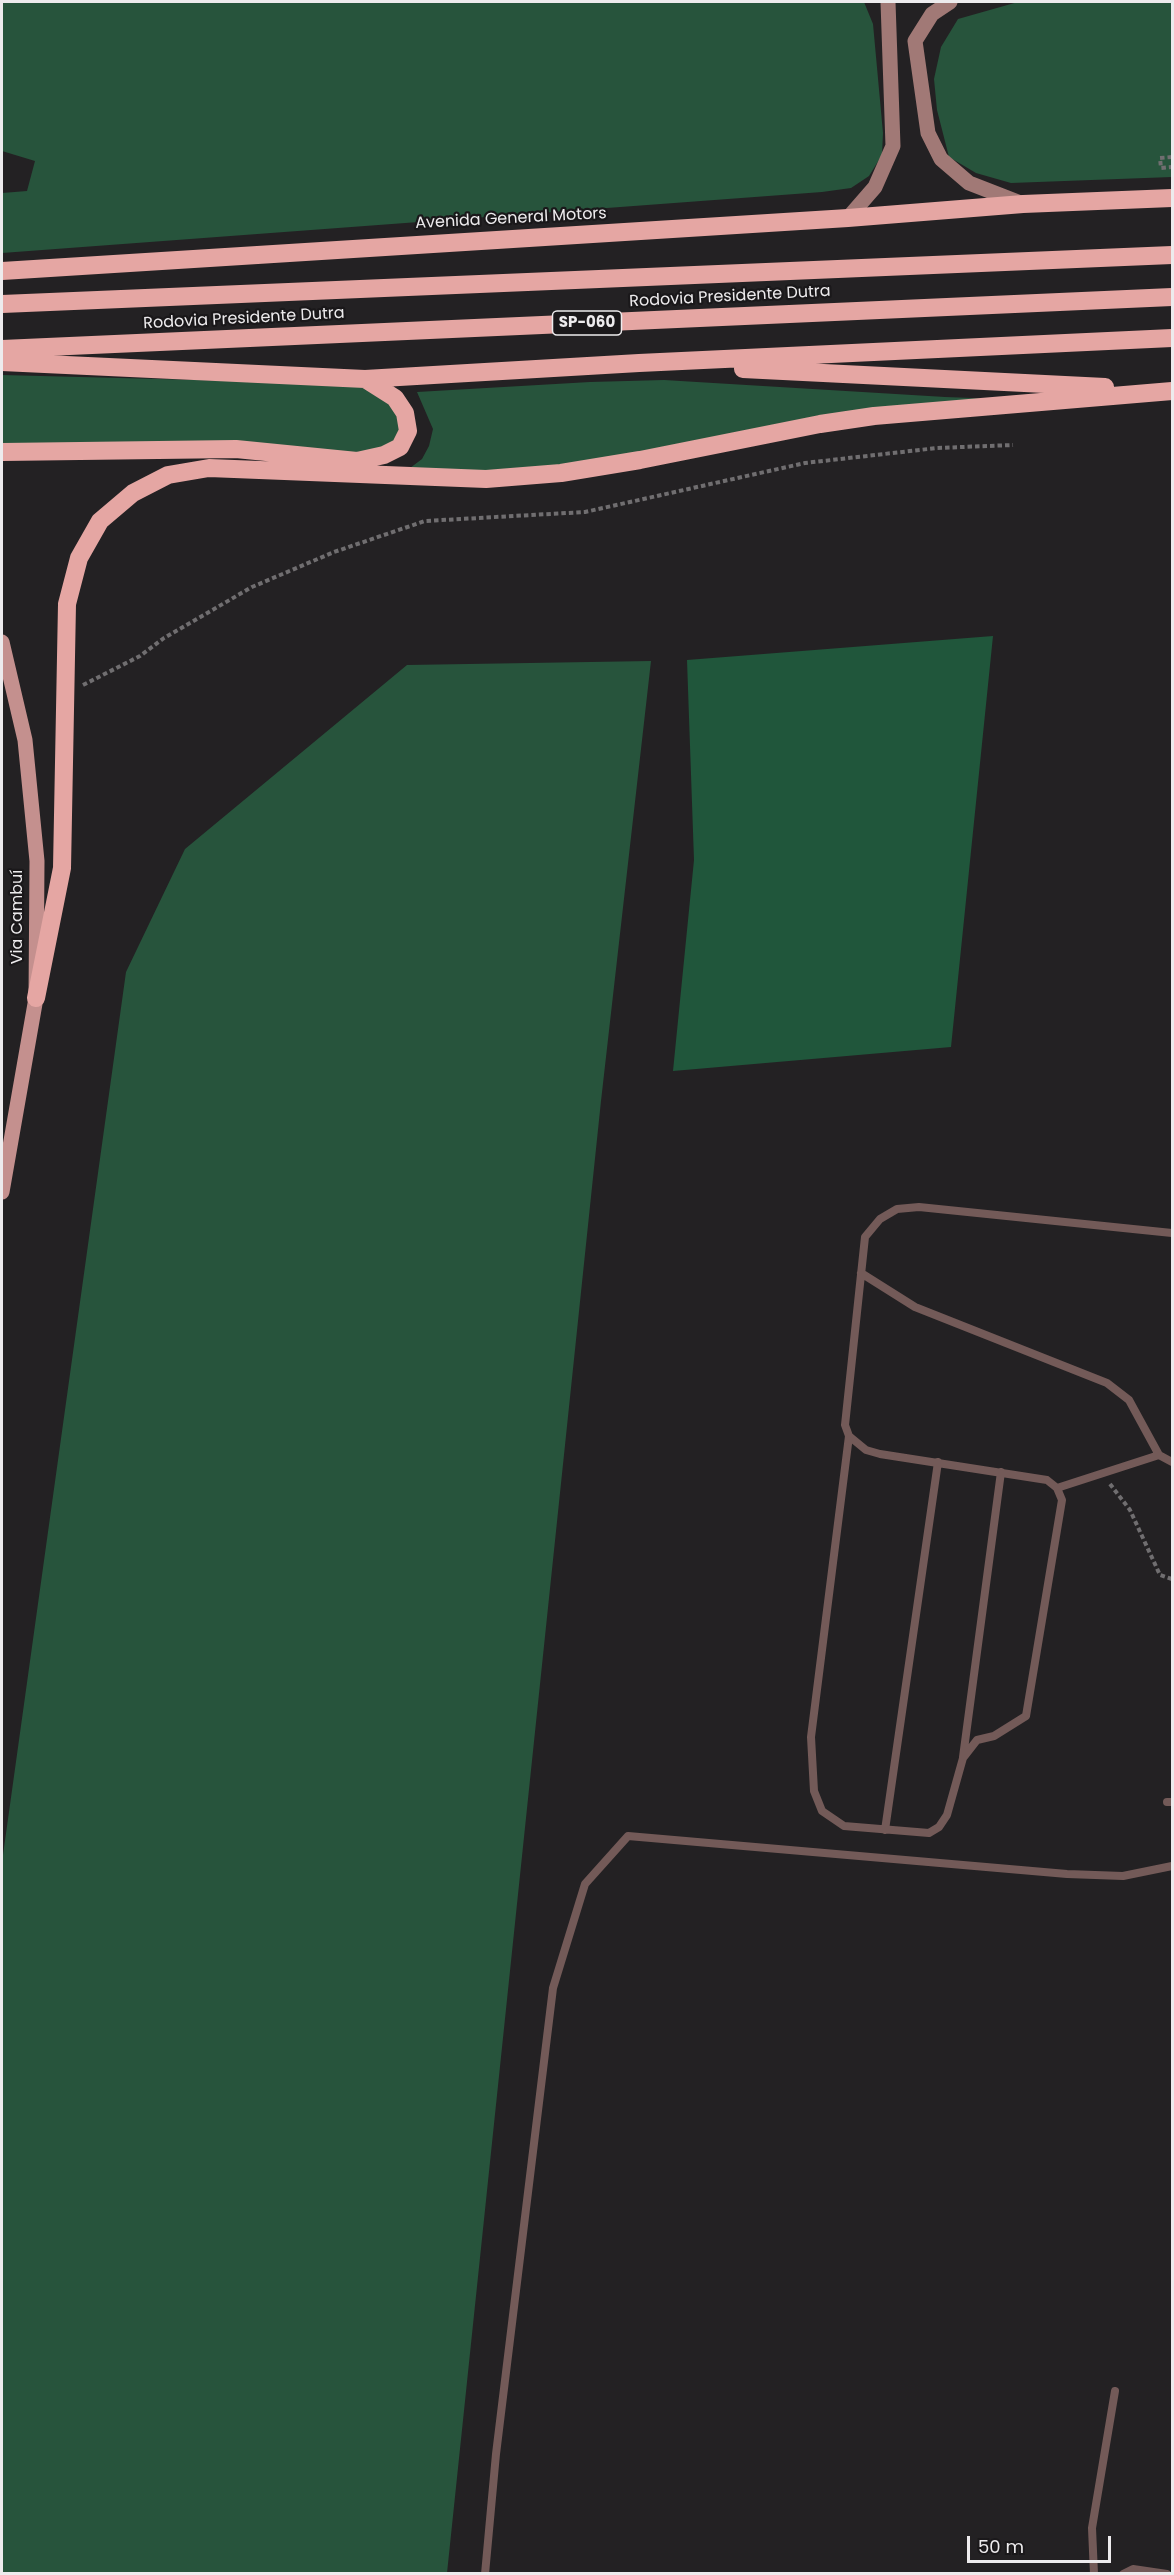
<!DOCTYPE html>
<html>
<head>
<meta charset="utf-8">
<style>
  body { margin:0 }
  #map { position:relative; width:1174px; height:2575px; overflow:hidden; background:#232123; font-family:Poppins,sans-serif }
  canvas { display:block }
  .frame { position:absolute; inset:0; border:3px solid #edebed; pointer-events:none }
  .scale { position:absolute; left:967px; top:2536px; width:144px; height:27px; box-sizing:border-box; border:3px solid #edebed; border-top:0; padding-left:8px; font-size:18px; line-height:21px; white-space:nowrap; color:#edebed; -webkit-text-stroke:4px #1a181a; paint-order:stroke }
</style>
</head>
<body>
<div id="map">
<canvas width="1174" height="2575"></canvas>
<div class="frame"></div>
<div class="scale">50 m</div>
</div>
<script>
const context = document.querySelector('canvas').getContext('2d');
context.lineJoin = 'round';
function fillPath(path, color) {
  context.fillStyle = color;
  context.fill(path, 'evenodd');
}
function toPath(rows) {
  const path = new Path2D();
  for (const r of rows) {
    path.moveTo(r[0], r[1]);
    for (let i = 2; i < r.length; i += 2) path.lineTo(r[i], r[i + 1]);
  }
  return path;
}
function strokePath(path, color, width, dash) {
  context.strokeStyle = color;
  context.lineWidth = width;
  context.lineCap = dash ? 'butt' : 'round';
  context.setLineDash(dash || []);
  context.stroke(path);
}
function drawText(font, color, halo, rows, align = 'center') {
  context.font = font + ' Poppins,sans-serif';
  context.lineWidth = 4.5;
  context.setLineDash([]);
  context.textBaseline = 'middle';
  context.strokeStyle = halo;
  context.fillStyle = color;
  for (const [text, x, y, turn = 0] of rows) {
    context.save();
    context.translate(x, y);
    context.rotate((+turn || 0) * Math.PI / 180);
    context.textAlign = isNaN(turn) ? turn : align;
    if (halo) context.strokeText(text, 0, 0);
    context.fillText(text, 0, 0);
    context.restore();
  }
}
fillPath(toPath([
  [2,2,864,2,873,24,883,133,882,155,869,176,851,188,822,192,2,253,2,193,27,191,35,161,2,151],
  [1018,2,1172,2,1172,177,1011,183,976,173,949,157,937,110,934,79,941,47,958,19],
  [2,375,314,383,365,379,395,398,408,431,384,455,2,445],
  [664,380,945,397,1026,400,629,459,484,476,410,468,422,459,429,446,433,429,417,392,590,382],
  [651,661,601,1101,447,2573,2,2573,2,1862,126,972,185,849,407,665]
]), '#27543c');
fillPath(toPath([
  [993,636,951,1047,673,1071,694,860,687,660]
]), '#20563b');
strokePath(toPath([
  [1172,157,1160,158,1161,168,1172,167],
  [83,685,140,656,164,638,252,587,334,552,425,521,585,512,805,463,937,448,1013,445],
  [1110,1484,1130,1510,1160,1575,1172,1579]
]), '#706e70', 4, [4.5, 3]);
strokePath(toPath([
  [861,1273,915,1307,1107,1383,1129,1400,1159,1455],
  [849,1436,811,1737,814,1791,822,1811,844,1826,929,1833,939,1827,947,1815,963,1758,977,1740,994,1736,1026,1716,1062,1500,1057,1488,1047,1480,880,1454,866,1450,849,1436,845,1425,865,1237,880,1219,897,1209,919,1207,1172,1233],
  [1057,1488,1159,1455,1172,1462],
  [963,1757,1001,1472],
  [1167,1802,1172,1802],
  [885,1830,938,1462],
  [485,2574,496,2454,553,1988,585,1884,628,1836,1067,1874,1123,1876,1172,1866],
  [1094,2574,1092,2528,1115,2391],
  [1123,2574,1133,2569,1167,2574]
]), '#735a58', 8);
strokePath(toPath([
  [950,2,932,14,915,41,928,133,941,159,969,183,1023,204],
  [848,218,875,187,893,146,888,2]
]), '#a17976', 15);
strokePath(toPath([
  [2,642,25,740,37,861,36,998,2,1192]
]), '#c4908e', 15);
strokePath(toPath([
  [2,271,848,218,1023,204,1172,198],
  [2,304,1172,255],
  [2,349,1172,297],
  [2,362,365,379,639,363,1172,338],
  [743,369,1105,387],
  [2,452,236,449,357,461,384,455,400,447,408,431,405,413,395,398,365,379],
  [36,998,62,868,67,604,79,558,100,521,133,493,168,475,209,468,486,479,561,473,640,460,820,424,874,416,1172,391]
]), '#e5a6a3', 18);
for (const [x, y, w] of [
  [587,323,69]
]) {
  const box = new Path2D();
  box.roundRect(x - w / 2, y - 12, w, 24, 4.5);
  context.fillStyle = '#1a181a';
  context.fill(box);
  strokePath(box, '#edebed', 1.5);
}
drawText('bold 15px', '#edebed', null, [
  ["SP-060",587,323]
]);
drawText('16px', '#edebed', '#1a181a', [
  ["Avenida General Motors",511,219,-3],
  ["Rodovia Presidente Dutra",730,297,-3],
  ["Rodovia Presidente Dutra",244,319,-3],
  ["Via Cambuí",18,917,-90]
]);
</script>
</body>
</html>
